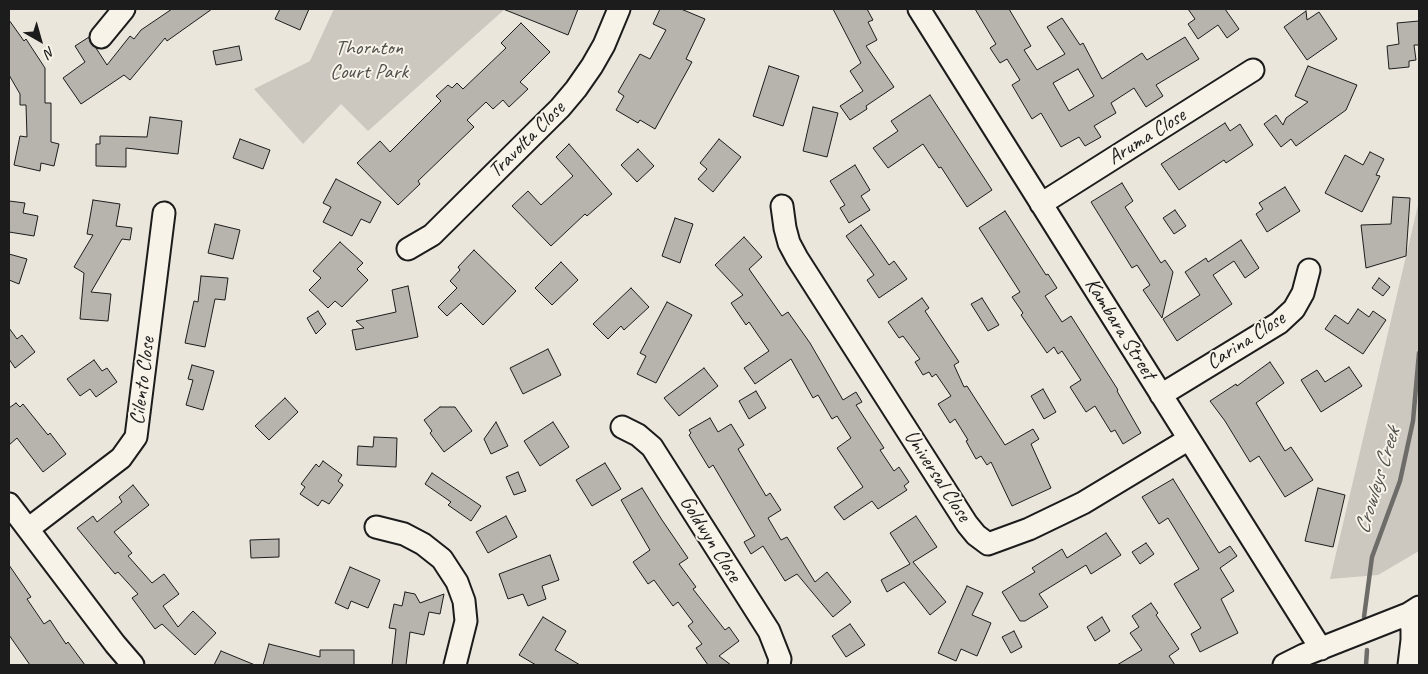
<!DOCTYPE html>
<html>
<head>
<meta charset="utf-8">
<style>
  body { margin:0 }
  #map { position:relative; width:1428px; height:674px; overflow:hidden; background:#eae6dc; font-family:Caveat,sans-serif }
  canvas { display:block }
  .frame { position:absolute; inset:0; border:10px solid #1c1c1c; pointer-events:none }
  .north { position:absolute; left:15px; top:15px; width:50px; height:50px; -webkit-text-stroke:4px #f7f3e8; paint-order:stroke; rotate:142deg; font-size:14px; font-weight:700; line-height:20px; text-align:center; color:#1c1c1c }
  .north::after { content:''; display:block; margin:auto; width:18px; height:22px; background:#1c1c1c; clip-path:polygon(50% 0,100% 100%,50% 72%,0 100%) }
</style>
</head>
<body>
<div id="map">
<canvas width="1428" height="674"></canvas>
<div class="frame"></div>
<div class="north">N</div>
</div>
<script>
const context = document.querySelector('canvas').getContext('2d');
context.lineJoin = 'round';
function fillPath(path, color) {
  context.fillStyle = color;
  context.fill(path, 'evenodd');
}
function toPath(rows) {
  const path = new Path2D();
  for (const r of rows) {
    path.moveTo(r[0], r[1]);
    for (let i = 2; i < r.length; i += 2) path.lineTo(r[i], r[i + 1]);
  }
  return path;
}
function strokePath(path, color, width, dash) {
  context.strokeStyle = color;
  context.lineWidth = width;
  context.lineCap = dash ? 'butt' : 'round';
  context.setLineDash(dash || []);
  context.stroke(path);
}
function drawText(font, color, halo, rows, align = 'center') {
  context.font = font + ' Caveat,sans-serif';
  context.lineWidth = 4;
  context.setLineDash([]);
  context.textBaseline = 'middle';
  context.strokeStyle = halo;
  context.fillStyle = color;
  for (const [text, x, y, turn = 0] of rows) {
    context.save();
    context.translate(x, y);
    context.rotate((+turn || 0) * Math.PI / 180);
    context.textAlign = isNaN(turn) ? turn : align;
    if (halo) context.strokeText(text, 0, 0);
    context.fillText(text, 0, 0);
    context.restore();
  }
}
fillPath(toPath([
  [334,9,505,9,368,131,341,104,303,144,254,89,310,61],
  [1419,201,1419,551,1378,575,1330,579]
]), '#ccc8c0');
strokePath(toPath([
  [1364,617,1372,557,1400,481,1413,421,1419,353],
  [1366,665,1367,650]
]), '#6d6c68', 4.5);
const building = toPath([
  [172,9,212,9,167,41,165,38,130,80,124,75,81,104,63,78,85,62,75,46,89,37,90,42,96,48,107,65,130,36,134,39,141,30,172,9],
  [280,9,309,9,300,30,275,19,280,9],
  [503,9,578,9,568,35,503,9],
  [660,9,681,9,705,19,686,59,692,62,655,129,640,120,638,123,616,110,624,96,618,92,640,54,650,59,666,30,653,24,660,9],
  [833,9,867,9,873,20,868,22,877,40,866,46,894,87,866,106,867,109,850,120,840,106,863,91,850,71,861,63,833,9],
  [975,9,1009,9,1031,46,1024,50,1037,70,1065,54,1047,27,1062,18,1080,45,1083,43,1102,79,1142,53,1147,60,1185,37,1199,59,1156,85,1163,96,1146,107,1134,88,1111,103,1116,113,1094,126,1101,137,1085,146,1079,137,1061,147,1041,113,1032,119,1012,85,1020,80,1007,59,1000,63,990,48,996,44,975,9],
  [1078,69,1094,96,1069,111,1053,83,1078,69],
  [1188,9,1225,9,1239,29,1227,38,1218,25,1198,39,1188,24,1195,19,1188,9],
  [1306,11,1307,20,1319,12,1337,39,1307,60,1284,27,1306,11],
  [9,20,24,41,26,39,45,68,45,103,51,103,51,142,59,144,54,166,41,163,40,171,14,165,20,136,27,137,26,105,20,105,20,94,9,75,9,20],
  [1419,21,1419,45,1414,45,1416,60,1409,61,1409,67,1389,69,1387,46,1399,44,1397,23,1419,21],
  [521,23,550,52,520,82,528,89,509,107,503,100,493,109,486,102,467,120,474,127,418,181,420,184,398,205,357,163,380,141,390,152,441,101,436,96,448,85,452,88,457,83,463,89,506,48,501,43,521,23],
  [239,46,242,60,216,65,213,51,239,46],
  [769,66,799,76,783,126,753,116,769,66],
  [1308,66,1357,85,1346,110,1296,146,1291,139,1281,147,1264,124,1276,115,1283,125,1286,118,1308,102,1295,96,1308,66],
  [930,95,992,190,967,207,941,167,939,168,923,144,888,168,873,148,898,131,891,121,930,95],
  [813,107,838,113,827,157,803,151,813,107],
  [150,117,182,121,178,154,126,148,126,167,96,166,96,144,100,144,100,136,147,137,150,117],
  [1225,123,1230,131,1240,124,1253,145,1226,163,1224,160,1179,190,1161,164,1225,123],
  [240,139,270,150,263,169,233,158,240,139],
  [719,139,741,157,713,192,698,179,707,169,700,163,719,139],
  [569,144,612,194,587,216,585,214,551,246,512,206,528,191,541,205,573,176,556,157,569,144],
  [638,149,654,166,637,182,621,165,638,149],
  [1370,152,1384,159,1376,175,1380,176,1362,212,1325,193,1345,155,1363,165,1370,152],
  [855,165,870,190,861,196,870,210,849,223,840,208,845,205,830,181,855,165],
  [336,179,381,202,370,223,361,219,352,236,323,222,331,207,323,203,336,179],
  [1122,183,1133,201,1125,207,1161,263,1165,260,1173,272,1162,318,1143,290,1150,285,1137,265,1132,268,1091,202,1122,183],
  [1285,187,1300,211,1267,232,1256,214,1263,209,1259,203,1285,187],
  [1393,197,1410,198,1406,256,1366,268,1361,225,1391,224,1393,197],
  [93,200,120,204,116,226,132,228,130,240,122,239,91,292,111,294,108,321,80,319,84,273,74,267,93,235,87,234,93,200],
  [9,201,25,203,23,213,38,216,34,236,9,232,9,201],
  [1175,210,1186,226,1174,234,1163,218,1175,210],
  [1005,211,1046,275,1048,274,1057,288,1045,296,1062,322,1071,316,1118,390,1117,391,1141,433,1123,444,1115,430,1111,432,1095,406,1086,412,1070,387,1081,380,1062,351,1058,354,1054,347,1047,353,1021,315,1023,313,1012,297,1020,292,979,228,1005,211],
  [675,218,693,224,680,263,662,256,675,218],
  [215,224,240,230,233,259,208,253,215,224],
  [861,225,889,265,894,261,907,279,879,298,867,280,874,275,846,236,861,225],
  [744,237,762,257,749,269,782,316,788,312,810,343,843,400,856,392,862,402,856,405,884,448,880,450,894,471,899,467,909,482,904,486,907,490,878,509,872,501,844,520,834,507,863,487,837,448,851,438,837,416,832,419,818,395,813,398,791,359,755,384,744,368,769,351,749,322,746,325,731,303,743,295,715,265,744,237],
  [1241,240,1259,268,1245,278,1234,261,1213,275,1232,304,1177,341,1163,319,1200,295,1185,272,1206,258,1208,262,1241,240],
  [340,242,363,263,357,269,368,280,342,307,335,301,328,308,309,290,321,278,313,271,340,242],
  [474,250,516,291,483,325,461,303,447,316,438,307,457,288,450,281,460,270,458,267,474,250],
  [9,254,27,259,19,284,9,280,9,254],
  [561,262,578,280,552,305,535,288,561,262],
  [201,276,228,278,225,300,215,299,205,347,185,343,194,301,198,302,201,276],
  [1379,278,1390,287,1383,296,1372,288,1379,278],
  [408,286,418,337,356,350,352,330,364,328,356,321,396,312,392,290,408,286],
  [631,288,649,307,624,330,621,326,608,339,593,324,631,288],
  [922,298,929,308,925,311,959,362,954,365,964,387,967,386,1005,445,1033,429,1039,439,1031,444,1051,488,1012,506,991,462,987,465,981,456,976,459,966,441,968,440,955,419,950,423,938,404,951,396,936,374,932,377,929,372,923,375,915,362,920,359,903,336,899,338,888,322,922,298],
  [982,298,999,325,988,331,971,304,982,298],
  [667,302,692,315,656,383,637,374,646,356,640,353,667,302],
  [1358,309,1369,317,1373,311,1386,320,1363,354,1325,329,1335,315,1348,324,1358,309],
  [318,311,326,324,316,334,307,318,318,311],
  [9,328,17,339,22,335,35,352,15,368,9,359,9,328],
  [548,349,561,375,523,394,510,368,548,349],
  [94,360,102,371,107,368,117,382,96,397,90,389,80,396,67,379,94,360],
  [1270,362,1284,383,1256,403,1285,451,1291,447,1313,480,1285,497,1259,456,1250,462,1225,421,1210,401,1236,384,1237,386,1270,362],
  [192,365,214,371,203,410,186,405,193,380,188,379,192,365],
  [1349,367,1362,386,1321,412,1301,380,1317,370,1325,382,1349,367],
  [704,368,718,386,679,416,664,398,704,368],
  [1043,389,1056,412,1044,419,1031,396,1043,389],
  [756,391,766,408,749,419,739,401,756,391],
  [285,398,298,412,269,440,255,426,285,398],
  [16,403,20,407,23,404,48,435,50,433,66,454,43,472,17,438,9,445,9,408,16,403],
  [440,407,455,407,472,431,444,452,430,433,432,431,424,420,440,407],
  [710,418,718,432,731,424,744,445,738,449,766,496,770,493,781,510,768,518,781,540,787,537,815,582,827,572,851,602,833,617,797,574,785,581,763,546,751,554,744,542,755,536,713,465,709,468,689,435,691,433,689,430,710,418],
  [496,422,508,446,491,454,484,439,496,422],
  [553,422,569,447,540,466,524,441,553,422],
  [374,437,397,438,396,467,357,465,358,446,373,447,374,437],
  [323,461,342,475,338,481,343,485,329,504,322,500,318,506,300,494,305,487,301,484,316,464,319,467,323,461],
  [605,463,621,489,592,506,576,480,605,463],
  [518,472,526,491,514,495,506,477,518,472],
  [432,473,481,506,471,521,448,505,451,502,425,484,432,473],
  [1173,479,1219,553,1230,546,1237,556,1220,568,1234,591,1221,599,1238,633,1200,652,1191,634,1201,628,1174,584,1199,569,1168,518,1159,524,1142,497,1173,479],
  [133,485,149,505,114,532,132,553,128,556,152,583,164,574,179,594,163,606,178,627,193,611,216,633,195,655,162,624,155,629,132,598,138,594,118,572,115,574,77,528,93,516,97,522,122,502,119,497,133,485],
  [642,488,662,520,688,558,679,564,696,587,693,589,725,630,729,627,739,641,719,656,731,665,708,665,696,648,702,644,688,626,693,622,678,602,673,606,654,580,648,584,633,562,650,550,621,500,642,488],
  [1318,488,1345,495,1333,547,1305,541,1318,488],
  [506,516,517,537,488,553,476,532,506,516],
  [916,516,937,547,913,562,946,602,930,615,904,582,887,592,881,580,910,564,890,533,916,516],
  [1106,533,1121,555,1091,574,1086,565,1039,594,1048,607,1025,621,1020,621,1002,592,1035,572,1032,568,1062,549,1067,558,1106,533],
  [279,539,279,557,251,558,250,540,279,539],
  [1146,543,1154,554,1140,564,1132,552,1146,543],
  [550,555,559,580,542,586,546,599,528,606,523,594,508,599,499,574,550,555],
  [9,565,31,597,27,599,44,624,50,620,66,644,68,642,85,665,30,665,9,635,9,565],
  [350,567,380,580,368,608,351,601,348,609,335,603,350,567],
  [967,586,983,593,972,615,991,623,977,656,961,649,956,661,938,653,967,586],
  [405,592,415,594,420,603,444,594,440,614,429,612,424,635,410,632,406,665,392,665,396,629,389,628,394,604,402,606,405,592],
  [1151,603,1158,613,1156,615,1179,649,1169,656,1175,665,1117,665,1142,650,1130,633,1139,627,1132,616,1151,603],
  [543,617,566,631,555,650,580,665,536,665,519,655,543,617],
  [1102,617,1110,631,1095,641,1087,627,1102,617],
  [850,624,865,645,846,657,832,636,850,624],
  [1014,631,1022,647,1011,653,1002,637,1014,631],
  [269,644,320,657,320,650,354,650,354,665,263,665,269,644],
  [221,651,255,665,214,665,221,651]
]);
fillPath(building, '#b6b4ac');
strokePath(building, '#1c1c1c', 1);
const minor = toPath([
  [919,9,1321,649],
  [101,37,124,9],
  [1041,204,1253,70],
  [782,206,785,228,789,243,797,258,967,524,976,535,988,544,1029,529,1083,503,1189,439],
  [408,249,432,235,560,108,576,89,592,66,604,45,619,9],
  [1161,395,1279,323,1294,309,1303,293,1309,270],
  [622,427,638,435,652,447,769,631,780,659,779,665],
  [9,504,115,644,133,665],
  [376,527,404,534,423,544,442,559,457,582,464,601,466,621,455,665],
  [28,529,121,458,136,437,164,213],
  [1408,614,1412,628,1412,640,1409,665],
  [1284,665,1304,655,1408,614,1419,607]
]);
strokePath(minor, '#1c1c1c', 25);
strokePath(minor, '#f7f3e8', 21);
drawText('21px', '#51504d', '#f7f3e8', [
  ["Thornton",369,48],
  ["Court Park",369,72]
]);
drawText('21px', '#1c1c1c', '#f7f3e8', [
  ["Aruma Close",1147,137,-32],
  ["Travolta Close",527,140,-45],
  ["Kambara Street",1120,329,58],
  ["Carina Close",1246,341,-33],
  ["Cilento Close",143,381,-83],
  ["Universal Close",937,476,57],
  ["Goldwyn Close",710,539,58]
]);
drawText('italic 22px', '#52514e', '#f7f3e8', [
  ["Crowleys Creek",1378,481,-73]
]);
</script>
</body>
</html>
